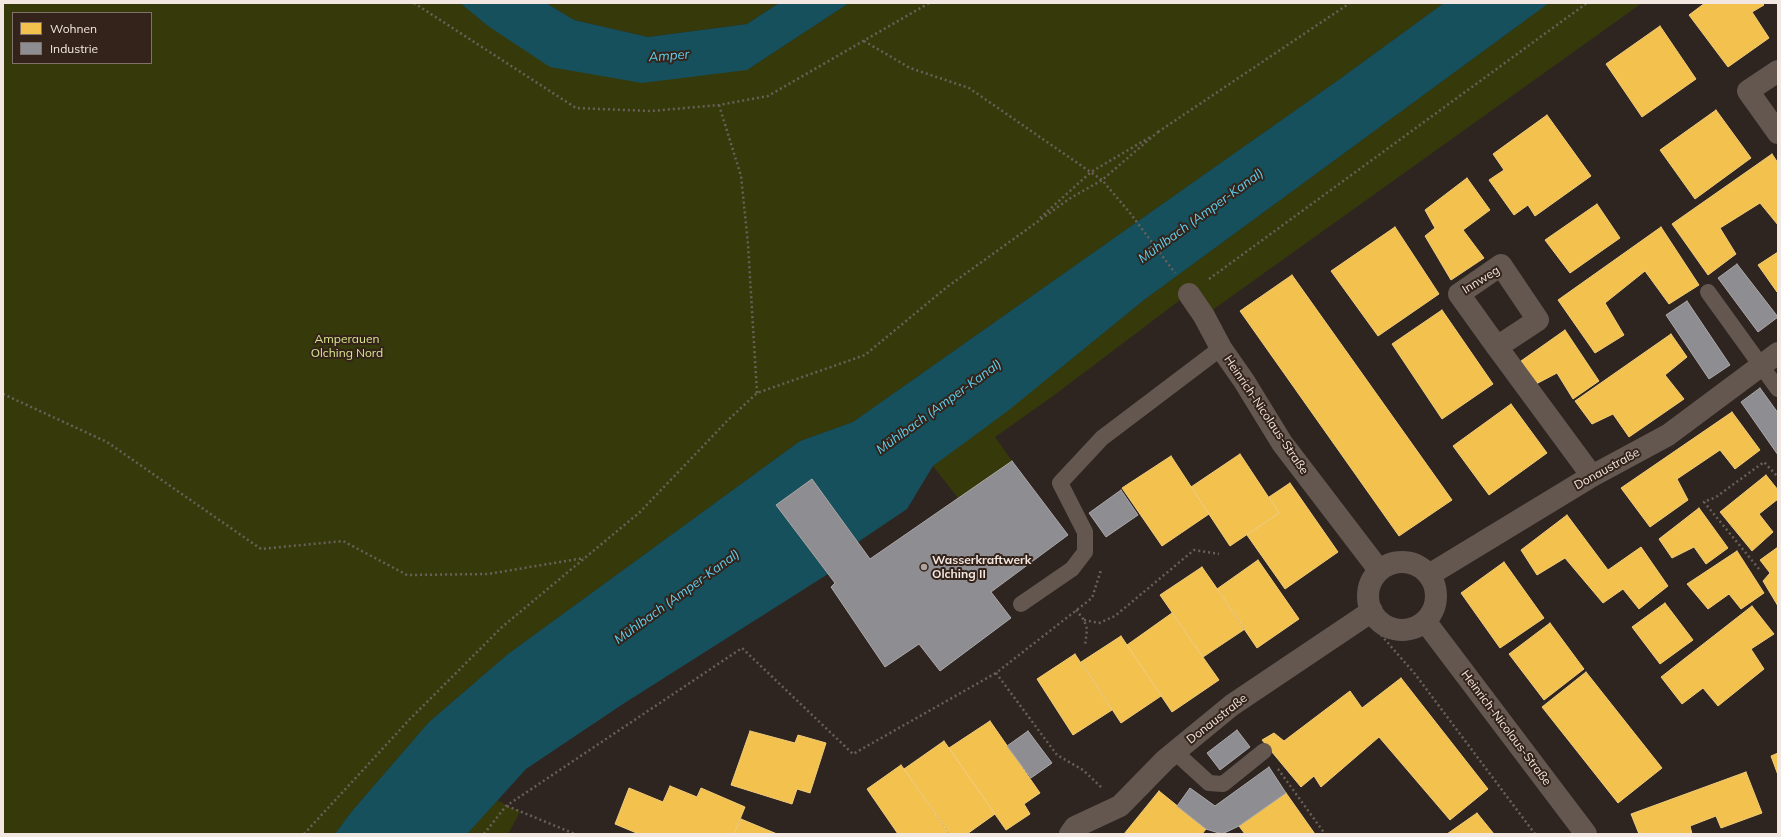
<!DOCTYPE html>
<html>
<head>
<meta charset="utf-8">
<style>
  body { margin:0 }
  #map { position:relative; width:1781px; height:837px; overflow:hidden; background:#2e2520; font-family:Mulish,sans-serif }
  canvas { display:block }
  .frame { position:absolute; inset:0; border:4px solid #f3e7e1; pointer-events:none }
  .legend { position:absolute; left:12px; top:12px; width:140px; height:52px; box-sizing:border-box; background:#34231a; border:1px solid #80716a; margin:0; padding:5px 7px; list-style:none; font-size:12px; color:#f3e7e1 }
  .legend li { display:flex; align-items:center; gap:8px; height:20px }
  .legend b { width:20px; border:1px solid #80716a }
</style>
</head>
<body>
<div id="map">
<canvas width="1781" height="837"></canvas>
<div class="frame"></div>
<ul class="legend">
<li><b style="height:11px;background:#f2c14e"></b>Wohnen</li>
<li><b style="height:11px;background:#8d8d92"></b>Industrie</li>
</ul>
</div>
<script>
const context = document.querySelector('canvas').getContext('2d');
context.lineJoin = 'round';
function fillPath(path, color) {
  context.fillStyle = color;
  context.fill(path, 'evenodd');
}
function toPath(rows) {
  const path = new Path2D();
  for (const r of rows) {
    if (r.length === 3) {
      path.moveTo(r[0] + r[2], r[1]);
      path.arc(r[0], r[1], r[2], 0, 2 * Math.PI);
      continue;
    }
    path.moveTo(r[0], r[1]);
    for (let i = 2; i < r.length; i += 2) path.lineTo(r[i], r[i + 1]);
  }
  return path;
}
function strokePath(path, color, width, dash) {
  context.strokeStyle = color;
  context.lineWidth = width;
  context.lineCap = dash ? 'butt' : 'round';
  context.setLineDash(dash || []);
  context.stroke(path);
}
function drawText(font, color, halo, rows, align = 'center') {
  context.font = font + ' Mulish,sans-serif';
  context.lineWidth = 4;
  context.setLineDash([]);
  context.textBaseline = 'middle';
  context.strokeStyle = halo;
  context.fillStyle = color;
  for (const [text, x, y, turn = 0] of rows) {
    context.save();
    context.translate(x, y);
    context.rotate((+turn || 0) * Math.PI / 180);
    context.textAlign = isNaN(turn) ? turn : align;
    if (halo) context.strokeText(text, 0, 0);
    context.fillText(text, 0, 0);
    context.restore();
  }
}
fillPath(toPath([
  [3,3,460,3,488,26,747,70,849,3,1444,3,1337,81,853,422,800,441,508,654,429,722,352,811,335,834,3,834],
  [13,13,151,13,151,63,13,63],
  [546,3,779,3,747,24,648,37,574,20],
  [1549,3,1642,3,1204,316,1188,294,1053,396,995,437,1012,461,958,498,933,466,1042,383,1144,300],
  [497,800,520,812,508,834,467,834]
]), '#363a0b');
fillPath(toPath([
  [460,3,546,3,574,20,648,37,747,24,779,3,849,3,747,70,642,83,550,67,488,26],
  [1444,3,1549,3,1144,300,1009,410,933,466,907,509,858,542,812,479,776,505,828,574,623,704,526,769,467,834,335,834,352,811,429,722,508,654,800,441,853,422,1337,81]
]), '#15505c');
const homes = toPath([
  [1705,3,1762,3,1764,5,1752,12,1769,38,1728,67,1689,15,1705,3],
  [1660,26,1696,79,1642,117,1606,64,1660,26],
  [1716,110,1751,158,1695,199,1660,150,1716,110],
  [1547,115,1591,176,1535,216,1528,205,1514,215,1489,180,1504,170,1493,154,1547,115],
  [1772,154,1778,163,1778,225,1760,203,1720,228,1736,254,1708,275,1672,224,1772,154],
  [1467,178,1490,210,1463,230,1484,258,1451,280,1425,236,1435,228,1425,210,1467,178],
  [1597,204,1620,238,1570,273,1545,240,1597,204],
  [1395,227,1439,294,1378,336,1331,271,1395,227],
  [1661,227,1699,285,1669,304,1645,271,1605,303,1624,335,1595,353,1558,300,1661,227],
  [1778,252,1778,292,1777,292,1758,265,1778,252],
  [1292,275,1452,500,1399,536,1240,311,1292,275],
  [1442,310,1493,384,1442,419,1392,344,1442,310],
  [1565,330,1599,381,1573,399,1557,373,1536,384,1521,361,1565,330],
  [1671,334,1687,357,1665,375,1684,399,1629,437,1613,414,1592,424,1575,401,1671,334],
  [1511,404,1547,453,1489,495,1453,446,1511,404],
  [1732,412,1760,450,1735,469,1720,450,1677,479,1688,500,1650,527,1621,488,1732,412],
  [1240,454,1279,513,1230,546,1191,487,1240,454],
  [1171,456,1209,514,1162,546,1122,488,1171,456],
  [1766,475,1778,490,1778,499,1759,514,1773,532,1752,551,1720,512,1766,475],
  [1290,483,1338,552,1285,589,1247,535,1279,513,1269,497,1290,483],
  [1699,508,1728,548,1706,564,1694,547,1672,558,1659,539,1699,508],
  [1567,515,1608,570,1641,547,1668,586,1639,609,1623,589,1603,603,1565,558,1537,575,1521,550,1567,515],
  [1778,547,1778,606,1763,581,1770,573,1760,560,1778,547],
  [1737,551,1764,593,1741,609,1729,594,1708,609,1687,584,1737,551],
  [1258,560,1299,619,1257,648,1217,589,1258,560],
  [1504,562,1544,618,1500,648,1461,593,1504,562],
  [1202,567,1245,629,1203,657,1160,595,1202,567],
  [1665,603,1693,640,1660,664,1632,627,1665,603],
  [1752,606,1774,634,1751,649,1764,669,1718,706,1703,688,1682,704,1661,677,1752,606],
  [1172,613,1219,680,1172,712,1127,645,1172,613],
  [1550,623,1584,669,1544,700,1509,654,1550,623],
  [1121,636,1161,696,1121,723,1081,662,1121,636],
  [1075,654,1112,710,1073,735,1037,679,1075,654],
  [1586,672,1662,768,1618,803,1542,707,1586,672],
  [1401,678,1488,789,1450,820,1379,737,1321,787,1314,776,1301,787,1262,740,1274,733,1284,741,1350,691,1362,708,1401,678],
  [990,721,1040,793,1024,804,1030,814,1006,830,949,748,990,721],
  [750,731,795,743,798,735,826,743,810,793,797,789,792,804,731,785,750,731],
  [944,741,995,814,967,834,950,834,904,769,944,741],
  [1778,753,1778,775,1771,756,1778,753],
  [901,765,904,769,949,834,898,834,867,789,901,765],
  [1746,772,1762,813,1721,828,1716,816,1690,826,1692,834,1639,834,1631,814,1746,772],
  [670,786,697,797,701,788,745,807,734,834,639,834,615,824,629,788,663,802,670,786],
  [1159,791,1206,829,1202,834,1124,834,1159,791],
  [1286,793,1315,834,1245,834,1239,826,1286,793],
  [1477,813,1494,834,1447,834,1477,813],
  [741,819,777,834,734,834,741,819]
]);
fillPath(homes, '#f2c14e');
strokePath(homes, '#f2cc7a', 1);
const industry = toPath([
  [1737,264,1778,317,1758,332,1718,278,1737,264],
  [1687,301,1730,365,1709,379,1666,315,1687,301],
  [1760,388,1778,413,1778,455,1741,402,1760,388],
  [1012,461,1068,535,991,592,1011,618,940,671,919,644,885,667,831,587,835,583,776,505,812,479,870,559,1012,461],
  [1121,490,1138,515,1106,537,1089,513,1121,490],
  [1237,730,1250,747,1220,770,1207,753,1237,730],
  [1028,731,1052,763,1031,778,1007,746,1028,731],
  [1269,767,1286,793,1239,826,1222,834,1206,829,1177,806,1190,788,1215,806,1269,767]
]);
fillPath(industry, '#8d8d92');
strokePath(industry, '#aca8aa', 1);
strokePath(toPath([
  [414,3,576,108,651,111,719,105,768,96,929,3],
  [864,41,910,68,969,88,1102,180,1130,213,1175,273],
  [719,105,741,176,748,244,757,393],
  [1158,132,1350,3],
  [1040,218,1091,172,1152,136],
  [1209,279,1587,3],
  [3,394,107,442,261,549,343,541,407,575,488,574,584,558],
  [1759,569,1704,502,1716,497,1764,462,1778,477],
  [1076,610,1084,620,1087,629,1085,646],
  [1084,620,1099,623,1115,616,1194,550,1219,554],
  [1381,635,1415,674,1535,834],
  [1278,769,1325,834],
  [1101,787,1083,770,1057,755,996,673,1092,598,1101,570],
  [507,806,575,834],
  [304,834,409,720,502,627,640,512,727,421,757,393,865,355,947,287,1069,199,1102,180,1158,132],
  [484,834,506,806,742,648,853,754,996,673]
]), '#6a605a', 2.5, [2, 3]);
strokePath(toPath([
  [1708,292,1778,389],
  [1021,604,1072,569,1085,552,1085,532,1060,483,1102,438,1221,348],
  [1175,752,1209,783,1223,784,1264,751]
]), '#645750', 16);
strokePath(toPath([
  [1778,71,1748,91,1778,133],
  [1189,294,1204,316,1221,348,1244,381,1282,443,1379,570],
  [1497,347,1459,294,1501,265,1538,320,1497,347,1592,476],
  [1402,596,34],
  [1429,575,1592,476,1668,435,1778,353],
  [1425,621,1586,834],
  [1070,834,1075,827,1120,806,1165,760,1232,705,1372,611]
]), '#645750', 22);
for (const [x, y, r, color] of [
  [924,567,4,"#aea39d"]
]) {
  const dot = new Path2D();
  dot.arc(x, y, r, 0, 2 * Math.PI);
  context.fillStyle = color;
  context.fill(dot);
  strokePath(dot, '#34231a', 1.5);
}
drawText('12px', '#f3e7e1', '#34231a', [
  ["Innweg",1481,280,-32],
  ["Heinrich-Nicolaus-Straße",1266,415,56],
  ["Donaustraße",1607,469,-29],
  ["Donaustraße",1217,719,-38],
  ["Heinrich-Nicolaus-Straße",1506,728,53]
]);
drawText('12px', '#d9e68e', '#34231a', [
  ["Amperauen",347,339],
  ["Olching Nord",347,353]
]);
drawText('bold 12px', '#f3e7e1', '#34231a', [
  ["Wasserkraftwerk",932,560],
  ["Olching II",932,574]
], 'left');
drawText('italic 13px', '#5dd2f0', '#34231a', [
  ["Amper",669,56,-4],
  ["Mühlbach (Amper-Kanal)",1201,216,-36],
  ["Mühlbach (Amper-Kanal)",939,407,-36],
  ["Mühlbach (Amper-Kanal)",677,597,-36]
]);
</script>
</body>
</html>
